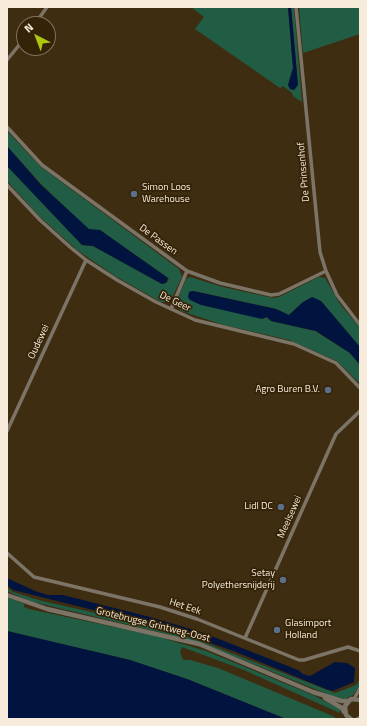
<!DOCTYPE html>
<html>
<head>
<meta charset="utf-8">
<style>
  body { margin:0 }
  #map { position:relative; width:367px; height:726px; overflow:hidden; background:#3f2d12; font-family:"Titillium Web",sans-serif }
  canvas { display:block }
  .frame { position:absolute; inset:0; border:8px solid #f7ecdc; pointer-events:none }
  .north { position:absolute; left:16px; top:16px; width:40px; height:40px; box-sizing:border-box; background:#342307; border:1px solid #82735c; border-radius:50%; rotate:318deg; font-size:11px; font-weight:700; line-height:16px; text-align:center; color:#f7ecdc }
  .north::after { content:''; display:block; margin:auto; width:14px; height:18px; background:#adc60f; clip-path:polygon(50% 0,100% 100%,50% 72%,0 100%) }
</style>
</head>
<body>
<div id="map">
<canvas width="367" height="726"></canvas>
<div class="frame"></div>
<div class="north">N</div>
</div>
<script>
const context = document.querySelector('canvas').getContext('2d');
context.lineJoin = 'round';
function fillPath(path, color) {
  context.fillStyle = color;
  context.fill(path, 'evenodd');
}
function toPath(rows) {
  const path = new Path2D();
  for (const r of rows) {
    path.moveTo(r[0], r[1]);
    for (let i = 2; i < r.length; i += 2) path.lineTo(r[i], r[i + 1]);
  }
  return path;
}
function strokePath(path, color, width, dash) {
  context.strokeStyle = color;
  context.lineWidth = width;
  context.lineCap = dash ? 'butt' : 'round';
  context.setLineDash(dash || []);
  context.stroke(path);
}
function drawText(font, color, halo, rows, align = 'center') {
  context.font = font + ' "Titillium Web",sans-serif';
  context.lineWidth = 3.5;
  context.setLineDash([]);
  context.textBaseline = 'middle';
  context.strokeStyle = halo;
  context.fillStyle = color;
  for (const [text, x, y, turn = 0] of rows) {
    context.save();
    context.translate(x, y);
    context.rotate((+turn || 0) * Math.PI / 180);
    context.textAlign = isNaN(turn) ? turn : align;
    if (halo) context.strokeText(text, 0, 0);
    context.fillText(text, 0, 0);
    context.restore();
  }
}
fillPath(toPath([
  [191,7,288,7,293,68,288,85,290,89,294,90,298,85,291,7,294,7,302,102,293,96,292,93,283,86,280,88,195,29,204,17],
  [299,7,360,7,360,34,303,53],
  [7,131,41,167,179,269,182,277,171,300,167,302,161,302,115,276,77,250,39,216,7,181,7,166,82,245,93,246,162,284,166,283,169,280,168,278,100,230,89,230,41,184,7,146],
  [190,277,223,287,273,298,279,297,319,277,325,278,340,304,360,328,360,347,321,301,303,302,289,315,276,309,203,293,193,291,189,292,266,317,271,321,315,331,350,353,360,365,360,384,337,361,289,340,224,325,181,311,177,306,177,300,186,279],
  [7,588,13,592,42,601,127,620,195,639,335,693,356,685,360,679,360,685,353,695,345,699,332,696,214,648,167,634,29,601,7,591],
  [7,597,24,604,24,607,29,609,156,636,206,651,313,695,340,709,340,713,244,670,182,647,180,652,183,660,190,660,218,668,335,717,334,719,286,719,187,679,130,660,7,631]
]), '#205d44');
fillPath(toPath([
  [288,7,291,7,298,85,294,90,290,89,288,85,293,68],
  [7,146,41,185,89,229,100,230,131,252,168,278,166,283,162,284,93,246,82,245,7,166],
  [193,291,276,309,289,315,303,302,312,297,321,301,360,347,360,365,350,353,316,331,271,321,267,317,262,319,201,305,190,300,188,297,189,292],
  [7,578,35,591,48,595,63,595,150,617,201,632,298,670,303,674,310,676,335,662,347,663,355,668,354,682,333,691,326,689,236,652,177,631,13,590,7,585],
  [7,631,130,660,187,679,286,719,7,719]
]), '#00143f');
strokePath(toPath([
  [296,7,320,252,326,271,337,295,360,325],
  [35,24,47,7],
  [7,60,24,39],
  [7,127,42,165,187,271,220,283,271,295,279,294,326,271],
  [7,185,40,220,70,247,86,260,117,280,156,302,195,320,294,344,336,363,360,388],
  [171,309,187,271],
  [7,431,86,260],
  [7,553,34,577,160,607,197,619,299,660,304,660,348,647,360,651],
  [245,638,336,434,360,411],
  [354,699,360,688]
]), '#7c7467', 3.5);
strokePath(toPath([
  [7,595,47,609,199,644,313,692,342,701,348,701],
  [325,698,342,708,344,712],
  [351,719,346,715,345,706,351,699,360,700],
  [358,719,360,718]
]), '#7c7467', 4.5);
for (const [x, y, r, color] of [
  [134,194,4,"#5c6f8a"],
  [328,390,4,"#5c6f8a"],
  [281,507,4,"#5c6f8a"],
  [283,580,4,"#5c6f8a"],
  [277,630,4,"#5c6f8a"]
]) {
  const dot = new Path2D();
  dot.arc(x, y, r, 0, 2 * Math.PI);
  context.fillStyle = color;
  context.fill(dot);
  strokePath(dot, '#342307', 1.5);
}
drawText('10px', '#f7ecdc', '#342307', [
  ["De Prinsenhof",304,172,-95],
  ["De Passen",158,240,36],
  ["De Geer",175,302,26],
  ["Oudewei",39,342,-65],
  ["Meelsewei",290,517,-66],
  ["Het Eek",185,607,18],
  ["Grotebrugse Grintweg-Oost",153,625,14]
]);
drawText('10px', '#f7ecdc', '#342307', [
  ["Simon Loos",142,188,"left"],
  ["Warehouse",142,200,"left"],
  ["Agro Buren B.V.",320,390],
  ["Lidl DC",273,507],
  ["Setay",275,574],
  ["Polyethersnijderij",275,586],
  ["Glasimport",285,624,"left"],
  ["Holland",285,636,"left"]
], 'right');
</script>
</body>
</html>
